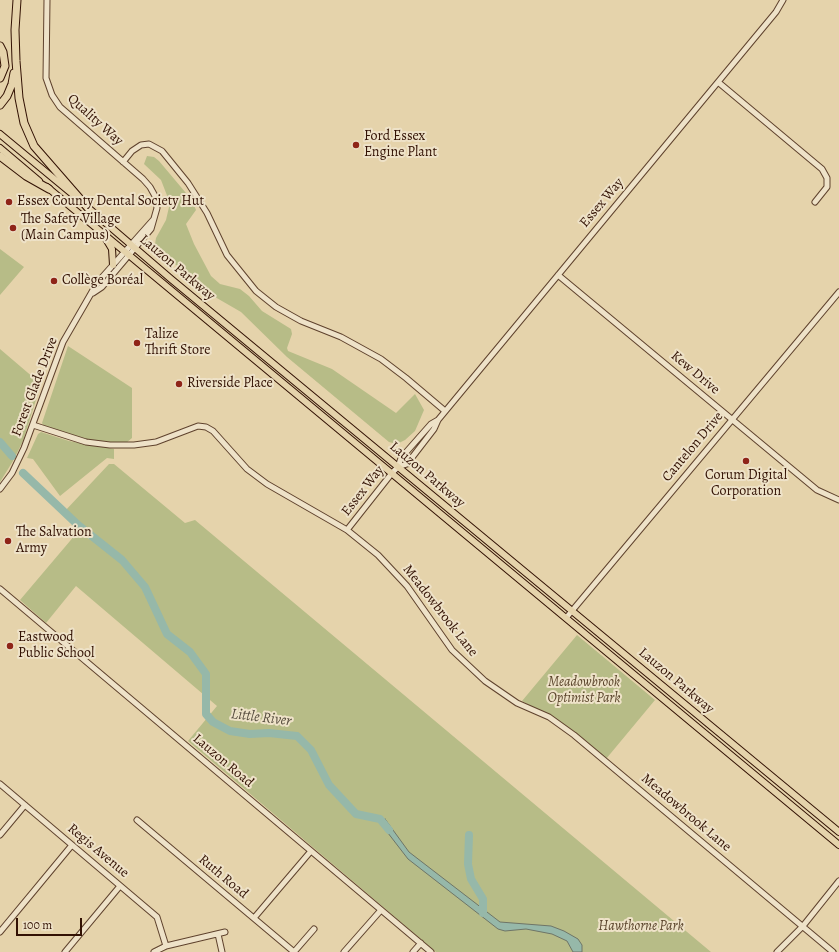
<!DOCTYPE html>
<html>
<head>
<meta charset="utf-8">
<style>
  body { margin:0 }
  #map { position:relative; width:839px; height:952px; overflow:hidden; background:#e5d3ab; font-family:Alegreya,serif }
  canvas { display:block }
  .scale { position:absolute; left:16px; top:918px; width:66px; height:18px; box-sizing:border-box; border:2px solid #321103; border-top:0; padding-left:5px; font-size:12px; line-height:14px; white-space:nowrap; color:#321103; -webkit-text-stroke:3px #eee2c8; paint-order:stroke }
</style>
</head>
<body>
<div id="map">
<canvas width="839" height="952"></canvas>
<div class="scale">100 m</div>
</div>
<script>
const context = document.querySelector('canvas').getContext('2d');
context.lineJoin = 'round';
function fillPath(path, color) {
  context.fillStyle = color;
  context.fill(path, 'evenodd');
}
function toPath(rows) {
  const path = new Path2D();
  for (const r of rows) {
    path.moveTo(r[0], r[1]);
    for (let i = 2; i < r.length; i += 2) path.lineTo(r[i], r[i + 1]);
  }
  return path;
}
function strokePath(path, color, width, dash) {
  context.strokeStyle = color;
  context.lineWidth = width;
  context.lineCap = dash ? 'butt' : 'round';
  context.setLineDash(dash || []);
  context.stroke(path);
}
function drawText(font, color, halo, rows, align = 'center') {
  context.font = font + ' Alegreya,serif';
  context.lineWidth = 4;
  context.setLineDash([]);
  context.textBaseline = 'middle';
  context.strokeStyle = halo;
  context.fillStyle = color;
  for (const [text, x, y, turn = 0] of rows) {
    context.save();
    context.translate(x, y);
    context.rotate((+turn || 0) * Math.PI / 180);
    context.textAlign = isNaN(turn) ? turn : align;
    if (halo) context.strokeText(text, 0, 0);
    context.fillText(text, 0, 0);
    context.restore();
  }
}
fillPath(toPath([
  [147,156,154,157,159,161,191,199,196,210,186,224,194,244,211,276,220,284,240,289,249,296,262,311,291,329,292,334,287,348,288,351,332,369,396,413,415,394,424,410,415,431,405,440,397,444,389,442,287,357,241,312,215,297,158,250,155,244,156,238,166,220,169,207,168,198,161,180,144,164],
  [0,249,24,267,0,295],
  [68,346,132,388,132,438,126,443,93,441,74,436,44,426,42,423],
  [0,349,41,384,23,441,13,461,0,482],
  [41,432,69,441,114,449,114,459,107,458,60,496,33,459,27,458,38,434],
  [109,464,114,464,185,523,195,520,711,952,436,952,188,741,217,706,76,586,46,623,20,600,81,528,65,511],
  [577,635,655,700,606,759,565,725,522,701]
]), '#b7bc87');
const water = toPath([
  [385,819,409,852,500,922,551,926,564,931,578,939,582,945,582,952,573,952,567,941,552,934,526,929,505,931,498,929,408,859,381,824,385,819]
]);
fillPath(water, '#96b8a9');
strokePath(water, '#6e7567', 1);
strokePath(toPath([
  [0,442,12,456],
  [23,473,78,525,122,560,145,587,167,634,190,652,206,674,206,714,213,722,230,731,250,734,269,733,297,736,311,750,329,785,356,814,380,819,389,830],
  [469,835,468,864,471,879,483,899,483,913]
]), '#96b8a9', 8);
const minor = toPath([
  [47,0,46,78,52,95,60,107,143,179,150,187,155,196,157,208,151,229,102,287,93,293],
  [718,82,822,169,827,178,827,187,815,202],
  [123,162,132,151,141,145,149,144,162,151,188,183,207,213,227,255,256,291,276,307,301,321,341,337,381,359,406,378,445,411],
  [558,275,817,490,839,500],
  [33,425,86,442,110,445,134,445,156,442,198,426,206,427,213,431,247,469,267,484,347,530,378,555,407,586,452,650,485,681,517,703,549,717,574,735,833,952],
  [398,467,401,458,431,424,438,420],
  [0,489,12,473,24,448,63,342,85,304,97,283,153,220],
  [347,530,392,473,398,467,407,464,434,429,438,420,776,12,783,0],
  [0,589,431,952],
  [566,618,839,292],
  [0,784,157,917,166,946],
  [137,820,294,952],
  [0,835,25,805],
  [254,918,311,851],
  [0,932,72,845],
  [218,934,222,952],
  [65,952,120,886],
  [154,952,166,946,225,932],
  [294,952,314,929],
  [344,952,381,910],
  [413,952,421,943],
  [777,952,803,926,839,881]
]);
const major = toPath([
  [0,134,76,197],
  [0,148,39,181],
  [47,187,839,845],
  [86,206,171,279,839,832],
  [106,239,112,249,113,265]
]);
const highway = toPath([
  [17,0,15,30,16,61,19,98,24,123,34,146,88,208],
  [0,46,3,52,5,66,0,78],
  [0,105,7,96,12,84,14,73],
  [0,156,26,176,49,189]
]);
strokePath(minor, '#5f422d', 7);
strokePath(major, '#321103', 8);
strokePath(highway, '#321103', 9);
strokePath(minor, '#eee2c8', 5);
strokePath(major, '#e5d3ab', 6);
strokePath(highway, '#e5d3ab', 7);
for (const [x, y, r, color] of [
  [356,145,4,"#8f2418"],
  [9,202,4,"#8f2418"],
  [13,228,4,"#8f2418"],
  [54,281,4,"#8f2418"],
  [137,343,4,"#8f2418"],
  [179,384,4,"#8f2418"],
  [746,461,4,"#8f2418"],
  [8,541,4,"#8f2418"],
  [10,646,4,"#8f2418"]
]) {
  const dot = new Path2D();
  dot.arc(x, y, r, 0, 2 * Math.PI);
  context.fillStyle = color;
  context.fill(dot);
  strokePath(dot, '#eee2c8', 1.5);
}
drawText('14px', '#321103', '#eee2c8', [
  ["Quality Way",95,120,42],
  ["Essex Way",602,203,-50],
  ["Lauzon Parkway",177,268,40],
  ["Kew Drive",695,373,40],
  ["Forest Glade Drive",35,387,-69],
  ["Cantelon Drive",693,447,-50],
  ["Lauzon Parkway",427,475,40],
  ["Essex Way",363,491,-52],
  ["Meadowbrook Lane",440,611,52],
  ["Lauzon Parkway",676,681,40],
  ["Lauzon Road",223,761,40],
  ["Meadowbrook Lane",686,813,40],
  ["Regis Avenue",98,851,40],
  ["Ruth Road",223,877,40]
]);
drawText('14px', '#321103', '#eee2c8', [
  ["Ford Essex",364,137],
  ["Engine Plant",364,153],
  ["Essex County Dental Society Hut",17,202],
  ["The Safety Village",21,220],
  ["(Main Campus)",21,236],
  ["Collège Boréal",62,281],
  ["Talize",145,335],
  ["Thrift Store",145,351],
  ["Riverside Place",187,384],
  ["Corum Digital",746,476,"center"],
  ["Corporation",746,492,"center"],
  ["The Salvation",16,533],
  ["Army",16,549],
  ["Eastwood",18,638],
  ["Public School",18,654]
], 'left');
drawText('italic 14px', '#5a442b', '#eee2c8', [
  ["Meadowbrook",584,683],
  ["Optimist Park",584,699],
  ["Hawthorne Park",641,927]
]);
drawText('italic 15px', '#554b3d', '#eee2c8', [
  ["Little River",261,718,7]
]);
</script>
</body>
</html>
